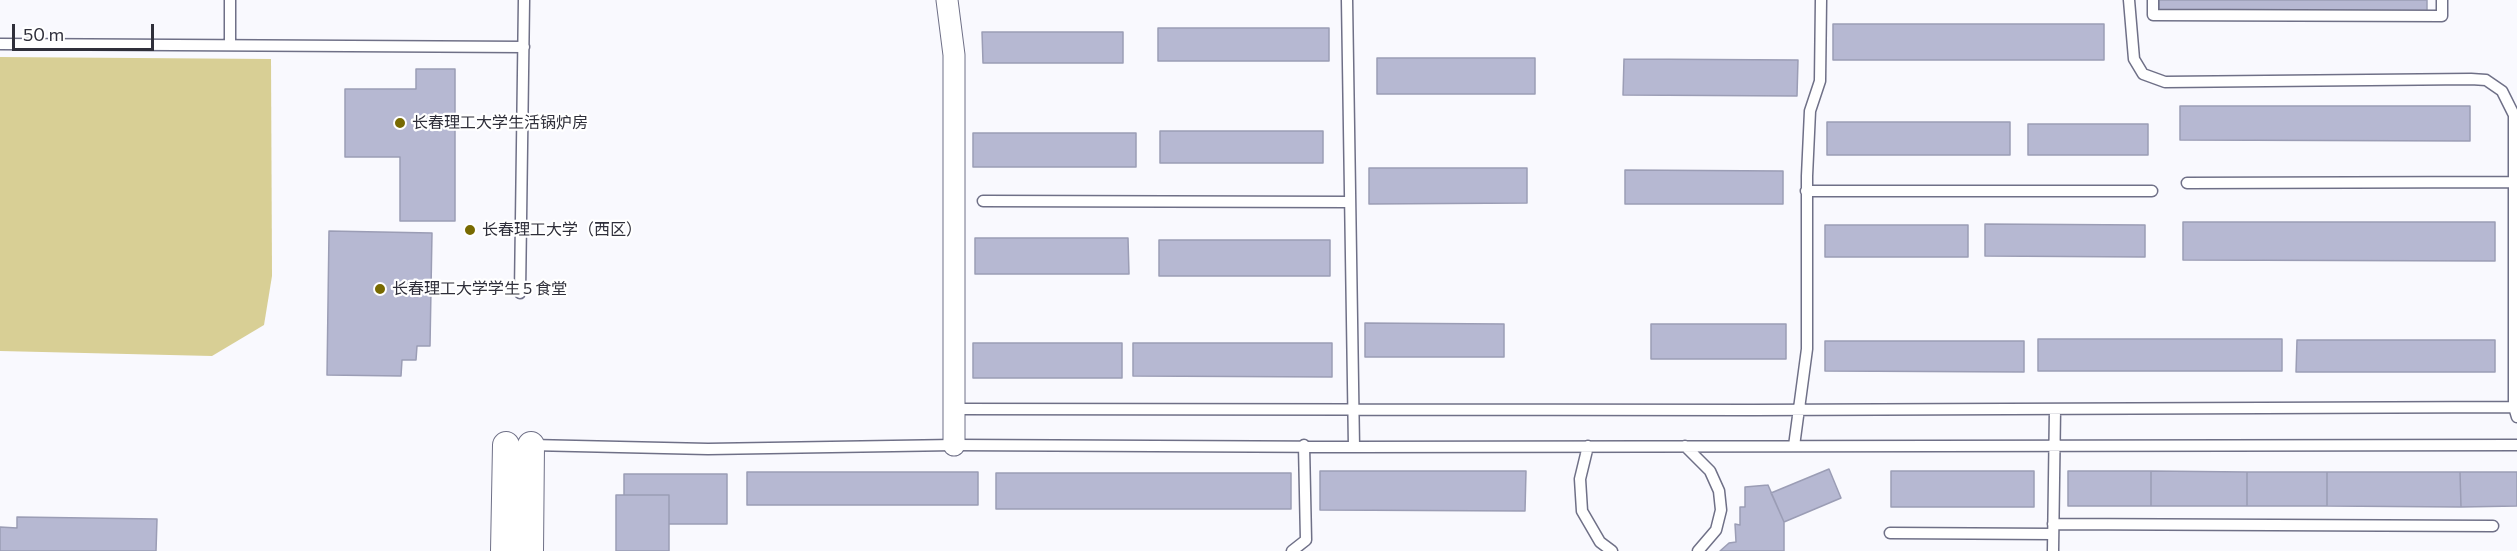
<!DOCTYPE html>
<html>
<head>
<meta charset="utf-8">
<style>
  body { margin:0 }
  #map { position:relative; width:2517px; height:551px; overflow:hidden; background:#f9f9fe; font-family:Commissioner,sans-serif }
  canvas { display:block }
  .scale { position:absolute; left:12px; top:24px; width:142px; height:27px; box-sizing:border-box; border:3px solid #2f2f3a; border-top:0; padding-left:8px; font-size:18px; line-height:21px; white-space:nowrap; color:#2f2f3a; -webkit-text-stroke:4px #fff; paint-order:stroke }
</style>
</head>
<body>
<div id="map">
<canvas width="2517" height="551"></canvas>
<div class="scale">50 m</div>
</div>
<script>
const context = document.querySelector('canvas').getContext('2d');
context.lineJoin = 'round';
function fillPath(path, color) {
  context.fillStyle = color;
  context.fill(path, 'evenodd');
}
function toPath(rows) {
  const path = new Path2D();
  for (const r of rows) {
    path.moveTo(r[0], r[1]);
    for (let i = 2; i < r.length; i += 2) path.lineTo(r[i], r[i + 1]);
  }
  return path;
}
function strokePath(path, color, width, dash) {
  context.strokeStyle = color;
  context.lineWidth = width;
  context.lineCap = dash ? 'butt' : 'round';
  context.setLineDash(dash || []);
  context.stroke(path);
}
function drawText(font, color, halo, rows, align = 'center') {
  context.font = font + ' Commissioner,"Noto Sans SC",sans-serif';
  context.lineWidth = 4.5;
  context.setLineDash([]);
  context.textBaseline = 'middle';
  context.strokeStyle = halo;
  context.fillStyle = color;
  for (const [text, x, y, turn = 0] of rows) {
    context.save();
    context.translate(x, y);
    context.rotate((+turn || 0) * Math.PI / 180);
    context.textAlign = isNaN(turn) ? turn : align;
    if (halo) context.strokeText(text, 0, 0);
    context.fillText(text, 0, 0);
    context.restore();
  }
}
fillPath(toPath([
  [0,57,271,59,272,276,264,325,212,356,0,351]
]), '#d8cf95');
const building = toPath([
  [2159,0,2427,0,2427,12,2159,12,2159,0],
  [1833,24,2104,24,2104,60,1833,60,1833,24],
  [1158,28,1329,28,1329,61,1158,61,1158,28],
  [982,32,1123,32,1123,63,983,63,982,32],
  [1377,58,1535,58,1535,94,1377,94,1377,58],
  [1624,59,1798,60,1797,96,1623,95,1624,59],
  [416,69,455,69,455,221,400,221,400,157,345,157,345,89,416,89,416,69],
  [2180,106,2470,106,2470,141,2180,140,2180,106],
  [1827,122,2010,122,2010,155,1827,155,1827,122],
  [2028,124,2148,124,2148,155,2028,155,2028,124],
  [1160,131,1323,131,1323,163,1160,163,1160,131],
  [973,133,1136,133,1136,167,973,167,973,133],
  [1369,168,1527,168,1527,203,1369,204,1369,168],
  [1625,170,1783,171,1783,204,1625,204,1625,170],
  [2183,222,2495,222,2495,261,2183,260,2183,222],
  [1985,224,2145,225,2145,257,1985,256,1985,224],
  [1825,225,1968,225,1968,257,1825,257,1825,225],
  [329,231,432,233,430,346,417,346,416,360,402,360,401,376,327,375,329,231],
  [975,238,1128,238,1129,274,975,274,975,238],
  [1159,240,1330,240,1330,276,1159,276,1159,240],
  [1365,323,1504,324,1504,357,1365,357,1365,323],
  [1651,324,1786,324,1786,359,1651,359,1651,324],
  [2038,339,2282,339,2282,371,2038,371,2038,339],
  [2297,340,2495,340,2495,372,2296,372,2297,340],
  [1825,341,2024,341,2024,372,1825,371,1825,341],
  [973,343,1122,343,1122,378,973,378,973,343],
  [1133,343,1332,343,1332,377,1133,376,1133,343],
  [1829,469,1841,498,1784,522,1771,493,1829,469],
  [1320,471,1526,471,1525,511,1320,510,1320,471],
  [1891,471,2034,471,2034,507,1891,507,1891,471],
  [2068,471,2151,471,2151,506,2068,506,2068,471],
  [2151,471,2247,472,2247,506,2151,506,2151,471],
  [747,472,978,472,978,505,747,505,747,472],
  [2247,472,2327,472,2327,506,2247,506,2247,472],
  [2327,472,2460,472,2461,507,2327,506,2327,472],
  [2460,472,2517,472,2517,506,2461,507,2460,472],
  [996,473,1291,473,1291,509,996,509,996,473],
  [624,474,727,474,727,524,669,524,669,495,624,495,624,474],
  [1768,485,1784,522,1784,551,1720,551,1729,543,1736,542,1735,524,1740,525,1740,507,1745,507,1745,487,1768,485],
  [616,495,669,495,669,551,616,551,616,495],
  [17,517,157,519,156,551,0,551,0,527,17,528,17,517]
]);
fillPath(building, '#b6b8d2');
strokePath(building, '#9b9db5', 1.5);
const service = toPath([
  [1347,0,1354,447],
  [2129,0,2134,59,2143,74,2165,82,2471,79,2486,80,2502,91,2514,115,2514,407,2517,417],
  [2153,0,2153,15,2442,16,2442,0],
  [0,44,524,47],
  [230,45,230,0],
  [2187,183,2514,182],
  [1806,191,2152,191],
  [983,201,1350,202],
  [520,293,524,0],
  [954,409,1753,410,2517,407],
  [531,445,708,449,954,445,1354,447,2517,445],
  [1588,446,1580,479,1582,511,1600,542,1612,551],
  [1685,446,1710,471,1719,491,1721,510,1716,530,1698,551],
  [1794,446,1807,349,1807,176,1810,111,1820,81,1821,0],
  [2053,524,2493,526],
  [1890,533,2053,534],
  [1292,551,1306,540,1304,445],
  [2053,551,2055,409]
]);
const minor = toPath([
  [947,0,954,55,954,445]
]);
const tertiary = toPath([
  [504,551,506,445],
  [530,551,531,445]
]);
strokePath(service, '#6f7087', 13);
strokePath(minor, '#6f7087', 23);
strokePath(tertiary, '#6f7087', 28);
strokePath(service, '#fff', 10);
strokePath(minor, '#fff', 21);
strokePath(tertiary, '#fff', 26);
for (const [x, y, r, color] of [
  [400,123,6,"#786a01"],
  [470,230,6,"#786a01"],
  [380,289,6,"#786a01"]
]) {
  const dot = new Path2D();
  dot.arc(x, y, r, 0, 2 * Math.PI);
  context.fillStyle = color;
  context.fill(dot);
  strokePath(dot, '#fff', 2);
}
drawText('16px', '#2f2f3a', '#fff', [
  ["长春理工大学生活锅炉房",412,123],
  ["长春理工大学（西区）",482,230],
  ["长春理工大学学生 5 食堂",392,289]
], 'left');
</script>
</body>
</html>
